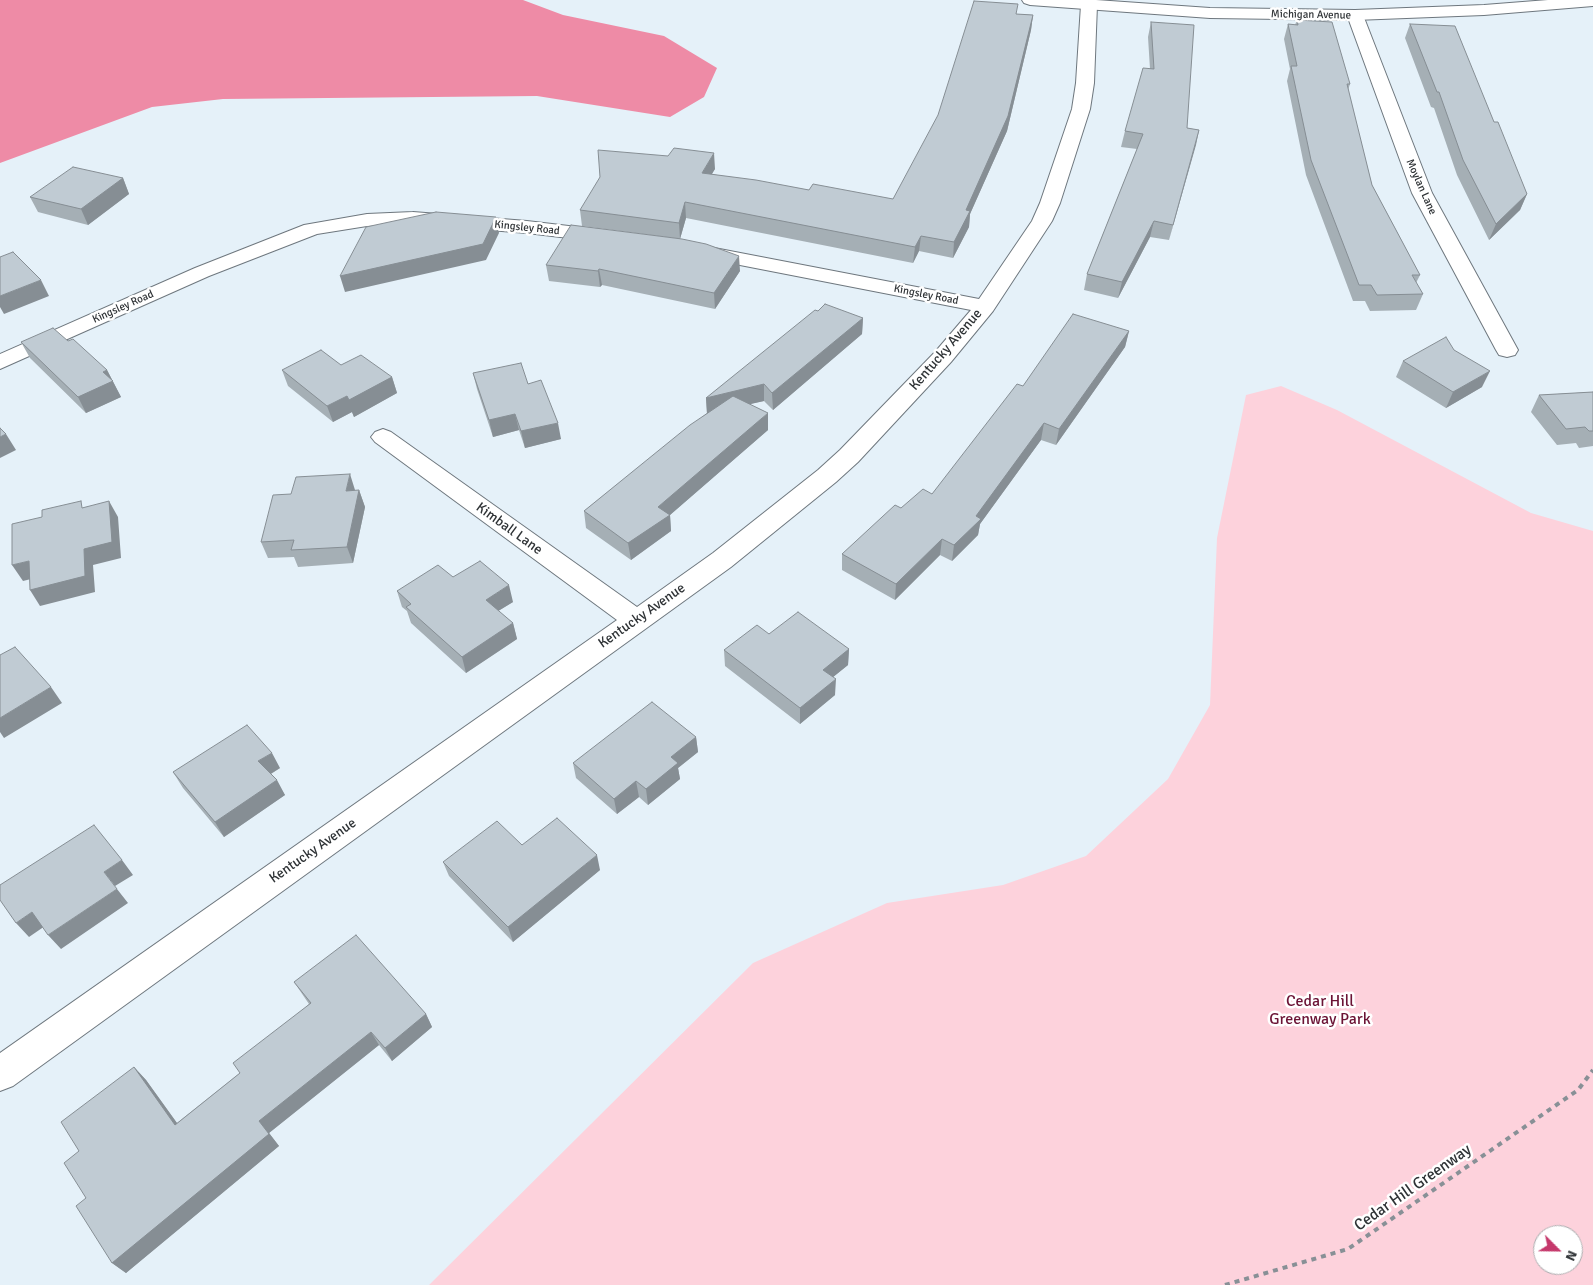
<!DOCTYPE html>
<html>
<head>
<meta charset="utf-8">
<style>
  body { margin:0 }
  #map { position:relative; width:1593px; height:1285px; overflow:hidden; background:#e5f1f9; font-family:Signika,sans-serif }
  canvas { display:block }
  .north { position:absolute; left:1533px; top:1225px; width:50px; height:50px; box-sizing:border-box; background:#fff; border:1px solid #acadaf; border-radius:50%; rotate:113deg; font-size:14px; font-weight:700; line-height:20px; text-align:center; color:#2f3336 }
  .north::after { content:''; display:block; margin:auto; width:18px; height:22px; background:#c5386b; clip-path:polygon(50% 0,100% 100%,50% 72%,0 100%) }
</style>
</head>
<body>
<div id="map">
<canvas width="1593" height="1285"></canvas>
<div class="north">N</div>
</div>
<script>
const context = document.querySelector('canvas').getContext('2d');
context.lineJoin = 'round';
function fillPath(path, color) {
  context.fillStyle = color;
  context.fill(path, 'evenodd');
}
function toPath(rows) {
  const path = new Path2D();
  for (const r of rows) {
    path.moveTo(r[0], r[1]);
    for (let i = 2; i < r.length; i += 2) path.lineTo(r[i], r[i + 1]);
  }
  return path;
}
function strokePath(path, color, width, dash) {
  context.strokeStyle = color;
  context.lineWidth = width;
  context.lineCap = dash ? 'butt' : 'round';
  context.setLineDash(dash || []);
  context.stroke(path);
}
function drawText(font, color, halo, rows, align = 'center') {
  context.font = font + ' Signika,sans-serif';
  context.lineWidth = 5;
  context.setLineDash([]);
  context.textBaseline = 'middle';
  context.strokeStyle = halo;
  context.fillStyle = color;
  for (const [text, x, y, turn = 0] of rows) {
    context.save();
    context.translate(x, y);
    context.rotate((+turn || 0) * Math.PI / 180);
    context.textAlign = isNaN(turn) ? turn : align;
    if (halo) context.strokeText(text, 0, 0);
    context.fillText(text, 0, 0);
    context.restore();
  }
}
fillPath(toPath([
  [1281,386,1337,410,1531,513,1593,531,1593,1285,429,1285,753,963,887,903,1003,885,1086,856,1168,779,1210,705,1217,538,1246,395],
  [1543,1235,1573,1235,1573,1265,1543,1265]
]), '#fdd2dc');
fillPath(toPath([
  [0,0,523,0,563,15,664,36,717,68,704,97,670,117,537,96,223,99,152,107,0,163]
]), '#ee8ba6');
const street = toPath([
  [1089,0,1095,2,1097,5,1094,83,1090,109,1060,203,1052,221,993,311,951,362,858,462,836,482,731,567,13,1086,0,1091,0,1053,617,620,375,442,371,437,375,432,383,429,391,432,637,607,713,553,818,470,840,450,935,352,971,310,704,258,697,256,694,252,697,248,704,246,979,299,1032,221,1040,203,1072,109,1076,83,1081,5,1083,2,1089,0],
  [1355,10,1361,12,1363,15,1432,193,1518,350,1515,355,1507,357,1499,355,1496,350,1412,193,1347,15,1349,12,1355,10],
  [413,212,527,221,602,230,609,232,612,236,609,240,602,242,527,233,413,224,367,226,317,234,209,276,0,369,0,354,195,268,304,225,367,214,413,212]
]);
const secondary = toPath([
  [1022,0,1096,0,1210,8,1355,10,1484,5,1548,0,1593,0,1593,6,1484,15,1355,20,1210,18,1030,5,1024,3,1022,0]
]);
strokePath(street, '#6e777e', 2);
strokePath(secondary, '#6e777e', 2);
strokePath(toPath([
  [1225,1285,1348,1249,1578,1090,1593,1070]
]), '#889096', 4, [5, 5]);
fillPath(street, '#fff');
fillPath(secondary, '#fff');
fillPath(toPath([
  [1016,14,1033,15,1031,30,1007,131,970,214,969,227,953,258,919,251,913,263,686,218,680,239,582,226,580,210,715,169,711,174,809,190,893,199],
  [1297,20,1350,84,1348,90,1372,185,1420,275,1416,283,1423,294,1416,310,1370,311,1365,301,1353,301,1306,175,1287,81,1290,69,1284,39,1288,24,1295,25],
  [1151,22,1187,128,1199,130,1169,240,1150,237,1118,298,1084,290,1087,274,1137,149,1121,147,1125,131,1150,69,1148,37],
  [1410,24,1494,122,1527,194,1520,210,1489,240,1457,175,1434,108,1431,107,1405,38],
  [123,178,129,194,88,225,38,212,30,197],
  [546,265,740,271,715,309,602,285,600,287,549,281],
  [818,311,863,318,862,334,773,410,764,401,749,404,768,430,670,515,671,531,631,560,586,528,584,511,707,413,706,398],
  [1129,331,1125,347,1056,445,1041,440,980,524,978,535,952,561,940,555,895,600,842,570,842,554,901,508,932,494,1023,386],
  [68,341,107,370,121,397,86,413,30,358,21,342],
  [1454,350,1482,387,1446,408,1396,377,1403,361],
  [341,365,392,377,397,393,354,417,352,412,333,422,288,386,282,370],
  [473,373,528,384,561,439,525,448,519,430,493,437,477,389],
  [1593,392,1593,446,1579,448,1576,443,1557,445,1531,412,1539,395],
  [355,490,355,491,359,490,365,507,353,563,298,567,294,557,268,558,261,542],
  [453,577,513,602,498,611,513,623,517,639,466,673,411,623,407,611,402,607,397,591],
  [769,634,849,649,848,665,833,677,835,695,800,724,725,666,724,650],
  [696,737,698,752,678,768,680,779,648,805,639,797,617,814,576,778,573,763],
  [280,768,271,774,285,795,224,837,183,788,173,772],
  [522,845,600,870,513,942,449,876,443,862],
  [294,982,426,1014,432,1027,392,1061,379,1045,269,1133,279,1146,126,1273,112,1263,86,1198,79,1151,134,1067,146,1080,177,1123,240,1073,309,1004]
]), '#a5afb5');
fillPath(toPath([
  [1033,15,1031,30,1007,131,970,214,969,227,953,258,954,242],
  [1199,130,1196,145,1169,240,1173,225],
  [714,153,715,169,703,189,702,173],
  [123,178,129,194,88,225,81,209],
  [1527,194,1520,210,1489,240,1496,224],
  [685,202,686,218,680,239,679,223],
  [496,217,499,233,486,260,345,292,340,276],
  [1154,221,1150,237,1118,298,1122,282],
  [921,236,919,251,913,263,915,247],
  [739,256,740,271,715,309,714,293],
  [599,269,602,285,600,287,598,271],
  [41,280,49,296,4,314,0,307,0,296],
  [863,318,862,334,773,410,772,393],
  [1129,331,1125,347,1056,445,1059,429],
  [107,370,121,397,86,413,78,397,103,372],
  [1490,371,1482,387,1446,408,1453,392],
  [392,377,397,393,354,417,352,412,333,422,327,406,347,396],
  [764,384,764,401,707,414,706,398],
  [768,413,768,430,670,515,671,531,631,560,628,543,658,507],
  [515,414,519,430,493,437,489,420],
  [558,423,561,439,525,448,521,431],
  [1044,423,1041,440,980,524,978,535,952,561,954,545],
  [6,434,16,450,0,458,0,437],
  [350,474,355,490,352,508,346,491],
  [359,490,365,507,353,563,347,547],
  [109,501,118,517,121,558,93,565,95,592,40,606,30,590,84,549],
  [942,539,940,555,895,600,896,584],
  [29,561,39,577,23,581,12,565],
  [509,585,513,602,490,616,486,600],
  [513,623,517,639,466,673,462,657],
  [849,649,848,665,822,686,823,670],
  [836,679,835,695,800,724,800,708],
  [51,687,62,703,4,738,0,732,0,718],
  [696,737,698,752,678,768,680,779,648,805,646,789,671,757],
  [272,753,280,768,267,776,258,761],
  [277,780,285,795,224,837,215,822],
  [636,781,639,797,617,814,614,799],
  [597,855,600,870,513,942,508,927],
  [122,860,133,875,115,886,104,872],
  [117,889,128,903,61,949,48,935],
  [32,912,45,926,29,937,16,923],
  [426,1014,432,1027,392,1061,385,1048],
  [371,1032,379,1045,269,1133,279,1146,126,1273,112,1263,259,1121],
  [134,1067,146,1080,187,1137,175,1125]
]), '#868e94');
const building = toPath([
  [974,1,1018,4,1016,14,1033,15,1008,116,966,210,970,211,954,242,921,236,915,247,685,202,679,223,580,210,600,177,598,150,668,156,674,148,714,153,702,173,756,180,809,190,813,184,893,199,938,115,974,1],
  [1297,20,1332,22,1350,84,1347,84,1372,185,1420,275,1412,275,1423,294,1377,295,1371,285,1359,285,1311,160,1291,66,1297,66,1288,24,1298,25,1297,20],
  [1151,22,1194,25,1187,128,1199,130,1173,225,1154,221,1122,282,1087,274,1143,134,1125,131,1143,68,1154,69,1151,22],
  [1410,24,1455,26,1494,122,1498,122,1527,194,1496,224,1463,160,1439,92,1437,92,1410,24],
  [73,167,123,178,81,209,30,197,73,167],
  [436,212,496,217,483,244,340,276,366,227,436,212],
  [571,225,682,239,706,244,739,256,714,293,599,269,598,271,546,265,571,225],
  [13,252,41,280,0,296,0,257,13,252],
  [825,304,863,318,772,393,764,384,706,398,815,310,818,311,825,304],
  [1073,314,1129,331,1059,429,1044,423,976,516,981,519,954,545,942,539,896,584,842,554,895,505,901,508,923,489,932,494,1017,384,1023,386,1073,314],
  [53,328,68,341,73,339,107,370,103,372,113,381,78,397,21,342,53,328],
  [1446,337,1454,350,1490,371,1453,392,1403,361,1446,337],
  [321,350,341,365,361,355,392,377,349,400,347,396,327,406,282,370,321,350],
  [521,363,528,384,541,380,558,423,521,431,515,414,489,420,473,373,521,363],
  [1593,392,1593,431,1589,431,1585,427,1566,429,1539,395,1593,392],
  [733,396,768,413,658,507,670,515,628,543,584,511,690,425,733,396],
  [0,428,6,434,0,437,0,428],
  [350,474,346,491,359,490,347,547,291,550,294,540,261,542,273,495,291,494,296,477,350,474],
  [81,501,82,508,109,501,112,542,84,549,85,576,30,590,29,561,12,565,12,524,42,517,42,510,81,501],
  [480,561,509,585,486,600,513,623,462,657,406,607,411,604,397,591,438,565,453,577,480,561],
  [798,612,849,649,823,670,836,679,800,708,724,650,757,625,769,634,798,612],
  [15,647,51,687,0,718,0,655,15,647],
  [652,702,696,737,671,757,678,763,646,789,636,781,614,799,573,763,652,702],
  [247,725,272,753,258,761,277,780,215,822,173,772,247,725],
  [557,818,597,855,508,927,443,862,497,821,522,845,557,818],
  [94,825,122,860,104,872,117,889,48,935,32,912,16,923,0,900,0,885,94,825],
  [356,935,426,1014,385,1048,371,1032,259,1121,269,1134,112,1263,76,1206,86,1198,64,1163,79,1151,61,1122,134,1067,175,1125,240,1073,233,1063,311,1003,294,982,356,935]
]);
fillPath(building, '#c0cbd3');
strokePath(building, '#868e94', 1);
drawText('11px', '#2f3336', '#fff', [
  ["Michigan Avenue",1311,15,1],
  ["Moylan Lane",1421,187,66],
  ["Kingsley Road",527,228,6],
  ["Kingsley Road",926,295,11],
  ["Kingsley Road",123,307,-24]
]);
drawText('14px', '#2f3336', '#fff', [
  ["Kentucky Avenue",946,350,-49],
  ["Kimball Lane",509,529,36],
  ["Kentucky Avenue",642,616,-35],
  ["Kentucky Avenue",313,851,-35]
]);
drawText('16px', '#6b1335', '#fff', [
  ["Cedar Hill",1320,1002],
  ["Greenway Park",1320,1020]
]);
drawText('16px', '#2f3336', '#fff', [
  ["Cedar Hill Greenway",1413,1188,-35]
]);
</script>
</body>
</html>
